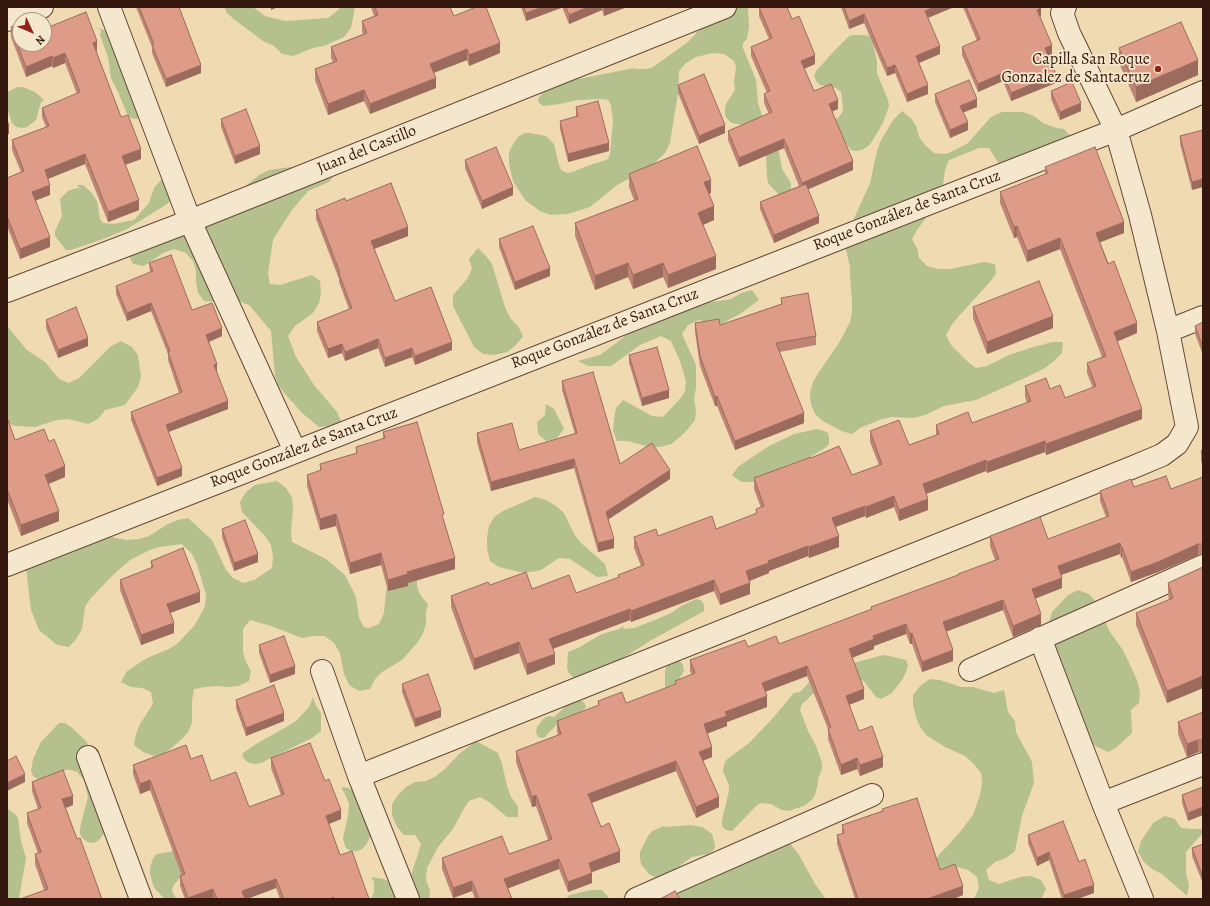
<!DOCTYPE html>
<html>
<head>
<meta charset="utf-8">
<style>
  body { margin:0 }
  #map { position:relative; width:1210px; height:906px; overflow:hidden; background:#efdab2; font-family:Alegreya,serif }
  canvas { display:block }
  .frame { position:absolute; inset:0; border:8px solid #34180d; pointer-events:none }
  .north { position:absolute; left:12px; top:12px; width:40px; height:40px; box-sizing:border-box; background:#f5e7cd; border:1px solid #a89480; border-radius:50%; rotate:134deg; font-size:11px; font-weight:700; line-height:16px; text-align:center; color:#34180d }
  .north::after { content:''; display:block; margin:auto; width:14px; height:18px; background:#8f2418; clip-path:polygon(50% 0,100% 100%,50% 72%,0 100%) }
</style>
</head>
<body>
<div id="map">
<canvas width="1210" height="906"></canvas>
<div class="frame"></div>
<div class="north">N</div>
</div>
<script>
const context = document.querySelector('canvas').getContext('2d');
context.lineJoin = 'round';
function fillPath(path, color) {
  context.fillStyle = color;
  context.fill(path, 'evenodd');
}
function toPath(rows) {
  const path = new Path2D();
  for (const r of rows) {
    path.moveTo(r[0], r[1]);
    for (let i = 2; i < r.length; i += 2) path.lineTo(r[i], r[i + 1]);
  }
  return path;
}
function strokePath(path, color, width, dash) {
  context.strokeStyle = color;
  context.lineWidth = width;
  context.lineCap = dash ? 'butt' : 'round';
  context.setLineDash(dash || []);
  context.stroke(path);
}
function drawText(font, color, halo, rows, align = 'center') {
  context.font = font + ' Alegreya,serif';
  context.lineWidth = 3.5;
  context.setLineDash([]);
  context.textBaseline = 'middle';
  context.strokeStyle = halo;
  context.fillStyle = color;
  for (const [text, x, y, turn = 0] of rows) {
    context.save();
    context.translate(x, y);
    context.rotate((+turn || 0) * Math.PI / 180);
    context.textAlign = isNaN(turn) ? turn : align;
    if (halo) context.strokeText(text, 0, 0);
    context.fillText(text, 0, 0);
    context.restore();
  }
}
fillPath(toPath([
  [224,7,253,7,265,16,285,21,328,18,336,12,341,7,355,7,351,28,344,37,324,46,313,48,293,56,282,54,274,46,263,41,235,20,227,13],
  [720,7,748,7,749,27,747,39,743,43,743,48,756,80,758,103,763,118,778,147,782,169,791,183,791,188,789,194,779,195,768,183,767,177,766,154,744,125,732,123,728,120,725,115,725,110,726,104,735,90,734,82,736,66,734,61,724,54,713,53,696,57,686,63,679,71,678,93,670,143,665,153,648,169,617,185,590,207,568,214,551,215,540,211,525,200,513,181,509,164,509,152,515,141,519,136,525,133,530,133,546,136,554,144,559,165,561,170,567,173,572,172,587,166,603,161,608,159,610,154,613,121,611,105,608,100,603,99,578,100,559,104,543,106,538,102,539,97,543,93,553,87,568,81,634,68,635,69,647,69,653,67,688,42,699,30,702,25],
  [95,27,110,32,142,116,137,119,131,118,127,114,119,94,111,78,108,57,100,35,101,30],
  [853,35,863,35,869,36,872,40,877,61,877,73,888,100,889,106,883,123,871,143,867,147,862,150,856,151,851,150,841,137,835,121,842,113,843,108,841,92,836,88,820,85,816,81,814,75,817,70,836,49,848,37],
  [18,87,23,87,35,92,44,100,41,102,36,120,27,127,22,128,16,127,12,123,7,108,7,92],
  [902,111,911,118,916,126,919,137,926,146,934,153,946,154,957,149,968,143,991,117,1002,112,1023,112,1034,116,1043,123,1053,127,1064,129,1071,137,1001,167,989,148,979,148,949,160,945,170,942,192,938,202,917,230,912,239,917,248,919,258,927,266,938,269,950,269,984,262,995,264,996,274,989,283,958,317,951,326,946,335,951,345,967,361,976,368,987,366,1009,355,1030,348,1052,342,1063,342,1062,353,1054,361,1045,368,1025,378,976,400,944,406,925,415,914,418,892,417,882,419,860,428,852,434,841,431,823,421,815,414,811,404,810,393,813,382,819,372,839,343,850,322,852,312,852,301,850,277,850,267,845,246,847,234,870,183,877,151,881,140,894,119],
  [291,167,336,171,335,174,329,182,308,191,292,210,279,230,273,240,268,273,270,284,280,285,312,275,320,281,321,293,319,303,313,313,295,326,288,336,296,357,314,385,337,412,341,421,330,426,319,427,302,413,279,387,275,376,271,331,249,305,238,301,227,303,204,301,198,293,196,282,196,271,193,261,186,253,174,249,163,253,144,266,133,264,128,254,242,189,259,175,269,170],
  [167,178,180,192,167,204,127,229,106,238,71,250,66,250,55,236,55,231,62,216,60,199,68,191,73,189,79,188,80,189,77,185,83,185,91,192,97,201,100,219,103,223,113,224,134,220,149,203,154,188,162,179],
  [478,248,486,256,492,264,505,307,510,318,518,326,523,336,516,345,507,352,494,355,483,354,474,347,453,306,453,295,467,279,472,269,469,259],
  [752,290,759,300,740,314,721,324,699,320,688,325,682,334,696,365,696,388,694,399,696,410,695,420,688,429,680,437,671,444,660,447,649,447,628,441,617,441,613,431,614,419,616,408,623,400,652,416,663,417,678,401,685,392,686,381,680,361,671,341,661,336,640,345,611,366,588,366,578,361,600,355,636,328,700,304,731,299,741,293],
  [7,326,27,350,45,362,59,379,69,383,79,378,111,346,121,341,132,347,138,355,141,377,138,387,125,405,105,410,98,419,88,424,68,419,57,420,35,427,15,426,7,423],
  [546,404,554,409,564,429,557,438,546,441,538,434,537,422,545,415],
  [817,429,822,430,828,433,829,438,829,444,825,448,810,457,782,467,766,478,754,482,742,482,737,479,732,475,739,466,769,446,794,434],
  [277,481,286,488,292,497,293,509,291,532,292,542,326,559,345,575,356,597,359,618,364,627,369,628,379,624,384,613,386,591,390,581,417,564,417,587,421,596,428,604,426,613,426,623,423,634,417,643,402,660,382,672,375,679,370,689,359,691,349,685,344,674,340,653,334,643,325,636,314,636,302,638,271,626,250,620,243,629,243,652,246,662,251,671,249,681,239,686,228,687,217,686,205,687,194,689,192,701,192,723,188,732,181,740,164,754,154,756,143,752,134,745,136,734,140,724,153,704,151,692,142,688,131,687,121,682,127,671,147,658,169,649,178,643,194,626,200,616,205,606,206,595,197,564,192,554,182,544,160,547,150,550,130,560,113,575,90,599,85,607,82,629,76,639,69,647,57,645,39,630,31,610,26,567,105,536,127,540,139,539,149,536,168,524,178,520,188,518,212,540,226,570,233,578,243,583,254,580,272,568,273,557,271,545,265,536,242,512,240,502,246,492,255,485],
  [535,497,546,500,556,506,564,513,574,534,580,542,605,564,608,576,597,577,570,559,559,558,541,570,531,572,520,572,499,567,490,561,487,549,487,537,489,526,494,517,503,511],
  [1078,590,1089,594,1096,602,1110,632,1123,650,1137,680,1140,692,1139,703,1131,710,1132,733,1117,747,1108,752,1097,747,1089,740,1054,646,1049,623,1052,612,1068,595],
  [696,599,701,600,704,605,704,611,650,641,607,668,578,678,573,677,569,673,567,668,568,652,578,648,602,634,619,629,623,626,624,629,634,628,655,620,671,613,681,606],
  [883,655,890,656,906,660,908,665,907,670,902,680,892,693,881,699,876,697,866,684,862,680,850,680,814,693,802,704,800,710,802,715,808,731,816,746,822,763,822,769,818,779,818,784,815,795,813,799,804,806,788,811,782,810,771,804,761,803,756,806,732,831,726,830,722,826,722,820,729,791,729,786,723,771,724,765,726,760,749,743,772,719,794,693,800,692,811,680,843,666],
  [675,660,680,661,683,665,684,671,672,690,665,693,665,672,666,667],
  [930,679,940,680,961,687,973,687,994,693,1004,690,1008,712,1015,721,1016,732,1032,762,1034,783,1022,816,1015,851,1006,858,995,862,986,870,989,880,999,884,1020,877,1031,876,1041,880,1046,889,1041,899,974,899,979,888,977,877,968,870,957,867,934,873,930,863,938,856,960,832,973,815,980,795,982,784,981,773,974,764,965,756,945,747,926,735,920,727,916,717,913,705,913,695,920,686],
  [313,697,315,704,321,713,321,731,312,738,261,763,255,764,249,763,244,759,242,754,246,751,256,744,281,730,296,721,309,707],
  [579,700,584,702,586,707,582,712,566,717,561,720,544,738,538,737,536,732,537,727,544,718,549,716,554,717,564,708,573,701],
  [59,723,65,723,70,726,86,741,89,747,106,831,99,840,94,843,88,842,83,839,80,834,80,828,83,816,88,797,84,780,77,772,71,770,66,770,50,777,38,779,33,776,31,771,33,759,41,742],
  [476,741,498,753,502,764,507,786,511,797,518,806,518,817,507,817,489,802,480,797,469,801,463,810,453,829,438,847,427,868,426,880,430,891,429,899,421,899,413,889,410,879,421,844,415,835,404,835,397,827,392,815,392,804,398,795,406,787,415,782,426,781,436,776,445,769,459,754],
  [343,787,348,788,353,791,372,834,366,845,362,849,357,851,351,851,346,848,344,843,343,838,348,816,349,804,345,794,342,789],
  [7,808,15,814,18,818,21,841,26,858,19,899,7,899],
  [1165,816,1175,819,1181,828,1192,829,1203,829,1203,835,1201,835,1186,852,1186,874,1189,885,1187,896,1162,874,1152,869,1144,862,1138,852,1141,841,1153,823],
  [691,825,702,827,707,830,712,834,715,845,714,850,708,854,692,857,682,864,673,872,658,879,649,874,641,864,640,858,640,852,648,836,652,831,662,827,662,826,667,827],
  [765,829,776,830,785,837,799,855,815,884,826,899,673,899,676,893,685,885,747,841,755,833],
  [175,851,184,873,173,886,172,891,176,899,165,899,156,890,153,885,150,874,150,868,153,858,157,854],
  [371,877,384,879,390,882,407,899,371,899,374,892,374,882],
  [591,890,602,890,610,899,565,899,570,895]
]), '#b5c08f');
const minor = toPath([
  [109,7,190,221,295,451],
  [7,20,42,7],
  [7,291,190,221,725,7],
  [1168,331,1203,317],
  [7,565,1116,130,1203,92],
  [1040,638,1103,803,1142,899],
  [970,670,1203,566],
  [322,671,359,776,408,899],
  [88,757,141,899],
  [359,776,1131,468,1162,455,1177,444,1187,427,1168,331,1140,215,1116,130,1069,33,1062,13,1065,7],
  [1103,803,1203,764],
  [636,899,872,795]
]);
strokePath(minor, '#634836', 24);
strokePath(minor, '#f5e7cd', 22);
fillPath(toPath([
  [136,7,179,7,201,73,166,87,152,53,152,47],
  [371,7,450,7,454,16,500,53,469,66,467,60,434,73,436,88,370,114,364,101,328,115,315,80,315,69,333,62,331,58,331,47,363,34,362,31,362,21,374,16],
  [521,7,561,7,561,8,526,21],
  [562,7,627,7,604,16,602,10,569,24],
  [759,7,792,19,815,64,804,69,814,91,838,109,832,111,853,170,808,189,819,223,774,243,760,209,760,202,799,186,784,148,739,167,728,140,728,131,769,114,764,103,764,94,767,93,751,56,751,47,769,39,759,16],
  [841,7,954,7,928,18,940,54,919,63,928,94,907,102,895,73,887,76,864,23,849,29],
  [963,7,1040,7,1041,16,1040,17,1052,54,1048,55,1056,83,1011,101,1003,81,978,92,962,55,962,47,977,41],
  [11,27,20,44,97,51,96,51,121,117,141,159,125,165,139,210,108,222,85,164,48,179,50,195,36,200,50,247,20,259,7,226,7,178,21,172,12,150,12,140,46,127,42,117,42,108,77,94,65,63,53,68,52,66,26,77,11,37],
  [1119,48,1198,75,1136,102,1119,63],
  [678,85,725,133,699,144,678,93],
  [1051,91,1081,111,1060,120,1051,99],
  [935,94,977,107,963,112,968,130,950,138,935,102],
  [576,107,609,151,568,162,560,129,560,121,576,117],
  [221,119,260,154,235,164,221,127],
  [1203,130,1192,190,1180,144,1180,136],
  [465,160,513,195,482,209,465,168],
  [1045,167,1124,233,1100,242,1137,333,1117,341,1142,419,1046,455,1045,452,987,473,986,471,926,494,928,510,899,521,894,507,866,518,865,516,836,527,839,547,809,558,808,556,769,571,769,573,750,581,750,594,720,605,714,591,631,622,630,620,553,649,555,664,527,675,519,653,474,670,451,607,451,596,490,585,532,589,576,593,618,578,618,575,641,566,634,548,634,537,658,536,716,529,756,514,756,509,761,508,754,489,754,478,811,458,852,475,879,465,870,442,870,431,909,445,936,436,936,425,972,423,1027,403,1025,397,1025,386,1050,389,1065,398,1093,388,1087,373,1087,363,1102,357,1060,249,1027,262,1017,237,1014,238,1000,203,1000,192,1045,174],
  [629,174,711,193,709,194,714,220,703,225,716,269,668,288,663,277,633,289,628,277,595,290,575,236,575,223,634,200,629,187],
  [346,201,408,236,374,249,395,301,452,350,415,365,412,357,385,367,378,348,345,361,342,353,328,358,317,331,317,322,349,309,339,282,339,279,316,219,316,210],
  [499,239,550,276,515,290,499,247],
  [149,263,192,310,222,336,209,342,217,372,228,409,168,432,182,476,157,486,131,420,131,412,179,393,168,360,168,354,151,311,127,321,116,294,116,286,150,273],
  [781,298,816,336,816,345,780,352,804,423,735,450,717,406,715,406,700,366,695,332,695,323,720,325,781,304],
  [973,307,1053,328,987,354,973,318],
  [46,320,88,346,58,358,46,328],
  [1203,322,1203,355,1195,334,1195,326],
  [629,355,669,398,642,406,629,363],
  [562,381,620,464,670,479,608,519,614,548,598,552,574,468,491,491,477,442,477,433,519,450,575,434,562,390],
  [7,420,15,440,49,442,65,477,49,484,59,521,21,536,7,499],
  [383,432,444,520,455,569,408,583,408,586,388,591,381,565,350,574,336,526,320,530,307,486,307,475,320,471,320,464,356,453,356,447,383,439],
  [1203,450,1203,467,1201,461,1201,451],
  [1203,477,1203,554,1198,555,1158,572,1131,582,1122,557,1121,558,1120,554,1061,575,1062,588,1035,598,1041,625,1013,637,1003,610,946,631,953,661,922,672,912,644,910,644,906,634,874,646,874,649,852,658,864,699,849,705,859,731,883,767,860,776,857,769,841,775,828,739,828,729,807,676,765,692,767,707,727,722,727,726,707,733,712,757,703,761,719,807,696,818,676,771,592,803,601,827,620,862,592,872,592,883,568,892,559,869,508,888,512,899,475,899,472,891,453,898,442,869,442,858,509,854,548,840,536,806,532,807,516,762,516,751,558,735,557,731,557,721,598,706,598,701,626,703,675,685,675,681,692,675,690,671,690,660,748,647,779,644,871,610,871,607,958,575,995,560,990,546,990,536,1048,539,1106,517,1100,501,1100,491,1134,487,1171,489],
  [222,529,258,562,234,571,222,537],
  [151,561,200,602,170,613,174,633,141,645,120,590,120,580,151,568],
  [1203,567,1203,688,1167,703,1136,625,1136,613,1169,600,1168,595,1168,583],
  [259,645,295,674,270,683,259,653],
  [402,684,441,717,415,727,402,692],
  [236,700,284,721,246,736,236,708],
  [1203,712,1203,752,1198,752,1187,757,1178,734,1178,722],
  [271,758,325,781,341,819,329,824,340,855,369,899,280,899,276,888,247,899,213,899,213,898,210,899,185,899,180,886,180,876,182,876,150,790,140,794,133,774,133,765,191,759,211,781,249,807,281,795,271,768],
  [32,782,73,805,66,808,77,839,102,899,44,890,35,864,35,854,38,853,27,823,27,813,38,809,32,791],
  [1203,787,1188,821,1182,803,1182,795],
  [882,809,940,870,963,895,953,899,855,899,837,844,837,835,842,834,842,825,882,811],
  [1028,835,1079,862,1094,893,1077,899,1062,899,1049,860,1037,866,1028,843],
  [1203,844,1203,884,1192,856,1192,848]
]), '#bf8574');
fillPath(toPath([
  [271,7,278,7,271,10],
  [543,7,561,7,561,8,526,21,526,13],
  [588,7,602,7,602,10,569,24,569,15],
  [604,7,627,7,604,16],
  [934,7,954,7,925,19,925,11],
  [1041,8,1041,16,1037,18,1037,10],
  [864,14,864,23,849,29,849,21],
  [97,41,97,51,93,52,93,43],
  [500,43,500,53,469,66,469,55],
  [1052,45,1052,54,1045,57,1045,48],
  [940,46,940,54,916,64,916,56],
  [467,49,467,60,430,74,430,64],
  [65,53,65,63,53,68,53,58],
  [815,55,815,64,801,70,801,61],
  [52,56,52,66,26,77,26,67],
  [1198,60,1198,75,1136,102,1136,87],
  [201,65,201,73,166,87,166,79],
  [895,65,895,73,887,76,887,68],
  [1003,73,1003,81,978,92,978,84],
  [1056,74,1056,83,1011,101,1011,93],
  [436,78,436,88,370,114,370,104],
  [928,85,928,94,907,102,907,94],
  [364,90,364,101,328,115,328,104],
  [977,99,977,107,960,114,960,106],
  [838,100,838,109,829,113,829,104],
  [1081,103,1081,111,1060,120,1060,112],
  [968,122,968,130,950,138,950,130],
  [725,125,725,133,699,144,699,136],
  [9,126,9,134,7,135,7,127],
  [784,139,784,148,739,167,739,158],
  [609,143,609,151,568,162,568,154],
  [260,146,260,154,235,164,235,156],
  [141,149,141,159,122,166,122,156],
  [85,154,85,164,45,180,45,170],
  [853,161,853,170,802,192,802,183],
  [1203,179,1203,187,1192,190,1192,182],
  [711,180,711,193,704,196,704,182],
  [50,185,50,195,32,202,32,192],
  [513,187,513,195,482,209,482,201],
  [139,200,139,210,108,222,108,212],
  [714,206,714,220,698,227,698,213],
  [819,216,819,223,774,243,774,235],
  [1124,222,1124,233,1096,244,1096,233],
  [1017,226,1017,237,1014,238,1014,227],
  [408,227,408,236,371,250,371,241],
  [50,237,50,247,20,259,20,249],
  [1060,238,1060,249,1027,262,1027,251],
  [716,256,716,269,668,288,668,275],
  [628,263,628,277,595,290,595,276],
  [663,263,663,277,633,289,633,275],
  [550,268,550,276,515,290,515,282],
  [151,303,151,311,127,321,127,313],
  [1053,316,1053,328,987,354,987,342],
  [1137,323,1137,333,1114,343,1114,332],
  [222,328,222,336,206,343,206,335],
  [88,338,88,346,58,358,58,350],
  [378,339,378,348,345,361,345,352],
  [452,342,452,350,415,365,415,356],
  [342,344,342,353,328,358,328,349],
  [412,348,412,357,385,367,385,358],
  [217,364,217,372,214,365],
  [669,390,669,398,642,406,642,398],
  [717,396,717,406,715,406,715,397],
  [228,401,228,409,166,433,166,425],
  [1142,409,1142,419,1046,455,1046,444],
  [804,413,804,423,735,450,735,441],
  [1045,441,1045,452,987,473,987,462],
  [574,459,574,468,491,491,491,482],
  [986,460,986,471,923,495,923,484],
  [65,466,65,477,45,485,45,475],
  [182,468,182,476,157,486,157,478],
  [670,470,670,479,606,521,606,512],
  [894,496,894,507,866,518,866,507],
  [928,499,928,510,899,521,899,510],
  [865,506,865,516,832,528,832,518],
  [59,511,59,521,21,536,21,525],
  [336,514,336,526,320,530,320,519],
  [839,536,839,547,809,558,809,547],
  [614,539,614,548,598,552,598,543],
  [1120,543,1120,554,1058,576,1058,566],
  [1198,544,1198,555,1158,572,1131,582,1131,572],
  [808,546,808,556,769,571,769,573,746,582,746,571,768,561],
  [1121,547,1122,547,1122,557,1121,558],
  [381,553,381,565,350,574,350,563],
  [258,554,258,562,234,571,234,563],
  [455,558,455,569,408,583,408,586,388,591,388,580,407,572],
  [1062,578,1062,588,1032,600,1032,589],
  [714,580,714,591,631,622,631,611],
  [750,583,750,594,720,605,720,594],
  [200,592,200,602,167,614,167,604],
  [1003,600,1003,610,943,633,943,622],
  [630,609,630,620,549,650,549,639],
  [1041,614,1041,625,1013,637,1013,626],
  [174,623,174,633,141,645,141,635],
  [906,624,906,634,874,646,874,649,849,659,849,649,873,636],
  [912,633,912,644,910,644,910,634],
  [519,642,519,653,474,670,474,659],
  [953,650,953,661,922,672,922,662],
  [555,654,555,664,527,675,527,664],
  [295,666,295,674,270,683,270,675],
  [807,666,807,676,762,693,762,683],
  [1203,676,1203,688,1167,703,1167,691],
  [864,689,864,699,846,706,846,696],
  [767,696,767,707,727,722,727,726,704,735,704,724,725,712],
  [441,710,441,717,415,727,415,719],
  [284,713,284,721,246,736,246,728],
  [1198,740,1198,752,1187,757,1187,744],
  [712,747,712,757,699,762,699,752],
  [883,757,883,767,860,776,860,765],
  [857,758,857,769,841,775,841,765],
  [676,761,676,771,588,804,588,794],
  [25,774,25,782,7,791,7,783],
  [150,780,150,790,140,794,140,784],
  [536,795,536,806,532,807,532,797],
  [73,796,73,805,62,809,62,799],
  [719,797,719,807,696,818,696,807],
  [1203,807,1203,815,1188,821,1188,813],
  [341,810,341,819,326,825,326,816],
  [620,851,620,862,589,873,589,863],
  [1049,852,1049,860,1037,866,1037,858],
  [559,859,559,869,504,890,504,879],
  [592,873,592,883,568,892,568,882],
  [276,879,276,888,247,899,242,899,242,891],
  [472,881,472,891,453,898,453,888],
  [1094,885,1094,893,1077,899,1064,899,1064,895],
  [963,886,963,895,953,899,927,899],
  [213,889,213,898,210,899,188,899,188,898]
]), '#9b6c5e');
const building = toPath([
  [139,7,179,7,201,65,166,79,152,45,154,44,139,7],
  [375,7,450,7,454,16,476,7,486,7,500,43,469,55,467,49,430,64,436,78,370,104,364,90,328,104,315,69,337,61,331,47,367,33,362,21,378,15,375,7],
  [524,7,543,7,526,13,524,7],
  [566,7,588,7,569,15,566,7],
  [759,7,787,7,792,19,799,16,815,55,801,61,814,91,831,84,838,100,829,104,853,161,802,183,784,139,739,158,728,131,772,112,764,94,770,91,751,47,772,38,759,7],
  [844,7,934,7,925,11,940,46,916,56,928,85,907,94,895,65,887,68,864,14,849,21,844,7],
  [966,7,1040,7,1041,8,1037,10,1052,45,1045,48,1056,74,1011,93,1003,73,978,84,962,47,980,39,966,7],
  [86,12,97,41,93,43,121,117,128,115,141,149,122,156,139,200,108,212,85,154,45,170,50,185,32,192,50,237,20,249,7,216,7,178,24,171,12,140,49,126,42,108,80,92,65,53,53,58,52,56,26,67,11,27,20,24,20,44,44,44,44,29,86,12],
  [1181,22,1198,60,1136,87,1119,48,1181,22],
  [704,74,725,125,699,136,678,85,704,74],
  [969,80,977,99,960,106,968,122,950,130,935,94,969,80],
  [1072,82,1081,103,1060,112,1051,91,1072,82],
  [598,101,609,143,568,154,560,121,578,116,576,107,598,101],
  [246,109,260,146,235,156,221,119,246,109],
  [7,120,9,126,7,127,7,120],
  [1203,130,1203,179,1192,182,1180,136,1203,130],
  [697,146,711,180,704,182,714,206,698,213,716,256,668,275,663,263,633,275,628,263,595,276,575,223,638,199,629,174,697,146],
  [496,147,513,187,482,201,465,160,496,147],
  [1095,147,1124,222,1096,233,1108,264,1114,261,1137,323,1114,332,1142,409,1046,444,1045,441,987,462,986,460,923,484,928,499,899,510,894,496,866,507,865,506,832,518,839,536,809,547,808,546,768,561,769,563,746,571,750,583,720,594,714,580,631,611,630,609,549,639,555,654,527,664,519,642,474,659,451,596,488,582,490,585,526,572,532,589,569,575,576,593,619,577,618,575,644,565,634,537,656,529,658,536,712,516,716,529,757,513,756,509,764,506,754,478,811,457,811,458,839,446,852,475,882,464,870,431,899,420,909,445,939,434,936,425,968,412,972,423,1031,401,1025,386,1046,378,1050,389,1060,385,1065,398,1096,386,1087,363,1106,356,1060,238,1027,251,1017,226,1014,227,1000,192,1048,173,1045,167,1095,147],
  [391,183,408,227,371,241,395,301,431,287,452,342,415,356,412,348,385,358,378,339,345,352,342,344,328,349,317,322,352,308,339,274,340,273,316,210,345,198,346,201,391,183],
  [806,184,819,216,774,235,760,202,806,184],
  [533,226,550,268,515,282,499,239,533,226],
  [171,255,192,310,212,303,222,328,206,335,217,364,214,365,228,401,166,425,182,468,157,478,131,412,182,392,168,352,170,351,151,303,127,313,116,286,153,271,149,263,171,255],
  [1039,281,1053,316,987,342,973,307,1039,281],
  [808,293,816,336,776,343,804,413,735,441,717,396,715,397,700,356,695,323,719,319,720,325,782,304,781,298,808,293],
  [76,307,88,338,58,350,46,320,76,307],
  [1203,322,1203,347,1195,326,1203,322],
  [657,347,669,390,642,398,629,355,657,347],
  [593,372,620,464,652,443,670,470,606,512,614,539,598,543,574,459,491,482,477,433,512,423,519,450,577,433,562,381,593,372],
  [7,420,8,420,15,440,44,429,49,442,54,439,65,466,45,475,59,511,21,525,7,489,7,420],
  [417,422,444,514,442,515,455,558,407,572,408,574,388,580,381,553,350,563,336,514,320,519,307,475,321,470,320,464,357,453,356,447,385,438,383,432,417,422],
  [1203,450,1203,457,1201,451,1203,450],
  [1166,476,1171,489,1203,477,1203,544,1198,544,1158,562,1131,572,1122,547,1121,547,1120,543,1058,566,1062,578,1032,589,1041,614,1013,626,1003,600,943,622,953,650,922,662,912,633,910,634,906,624,873,636,874,639,849,649,864,689,846,696,859,731,872,726,883,757,860,765,857,758,841,765,828,729,831,727,807,666,762,683,767,696,725,712,727,716,704,724,712,747,699,752,719,797,696,807,676,761,588,794,601,827,609,823,620,851,589,863,592,873,568,882,559,859,504,879,512,899,479,899,472,881,453,888,442,858,502,836,509,854,552,839,536,795,532,797,516,751,561,734,557,721,599,705,598,701,622,692,626,703,676,684,675,681,695,673,690,660,745,640,748,647,776,636,779,644,872,609,871,607,958,575,958,574,999,559,990,536,1040,517,1048,539,1109,516,1100,491,1131,479,1134,487,1166,476],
  [245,520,258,554,234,563,222,529,245,520],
  [183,548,200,592,167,604,174,623,141,635,120,580,153,567,151,561,183,548],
  [1203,567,1203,676,1167,691,1136,613,1173,598,1168,583,1203,567],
  [284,636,295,666,270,675,259,645,284,636],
  [428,674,441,710,415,719,402,684,428,674],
  [274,685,284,713,246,728,236,700,274,685],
  [1203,712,1203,740,1198,740,1187,744,1178,722,1203,712],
  [310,743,325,781,329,779,341,810,326,816,340,855,352,851,369,899,334,899,334,897,329,899,284,899,276,879,242,891,245,899,217,899,213,889,188,898,180,876,185,874,150,780,140,784,133,765,186,745,191,759,202,755,211,781,236,772,249,807,284,794,271,758,310,743],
  [16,756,25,774,7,783,7,761,16,756],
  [63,770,73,796,62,799,77,839,80,838,102,899,20,899,48,889,35,854,41,852,27,813,41,808,32,782,63,770],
  [1203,787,1203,807,1188,813,1182,795,1203,787],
  [917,798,940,870,955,864,963,886,927,899,857,899,858,899,837,835,844,833,842,825,883,811,882,809,917,798],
  [1063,821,1079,862,1085,859,1094,885,1064,895,1049,852,1037,858,1028,835,1063,821],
  [1203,844,1203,877,1192,848,1203,844],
  [675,891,680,899,660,899,675,891]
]);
fillPath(building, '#de9b87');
strokePath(building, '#9b6c5e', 1);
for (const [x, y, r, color] of [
  [1158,69,4,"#8f2418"]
]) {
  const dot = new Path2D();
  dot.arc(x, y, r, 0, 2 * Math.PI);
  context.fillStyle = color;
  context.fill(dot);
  strokePath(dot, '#f5e7cd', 1.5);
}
drawText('16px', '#34180d', '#f5e7cd', [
  ["Capilla San Roque",1150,60],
  ["Gonzalez de Santacruz",1150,78]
], 'right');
drawText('16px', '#34180d', '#f5e7cd', [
  ["Juan del Castillo",367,150,-22],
  ["Roque González de Santa Cruz",907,211,-21],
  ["Roque González de Santa Cruz",605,329,-21],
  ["Roque González de Santa Cruz",304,448,-21]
]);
</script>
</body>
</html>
